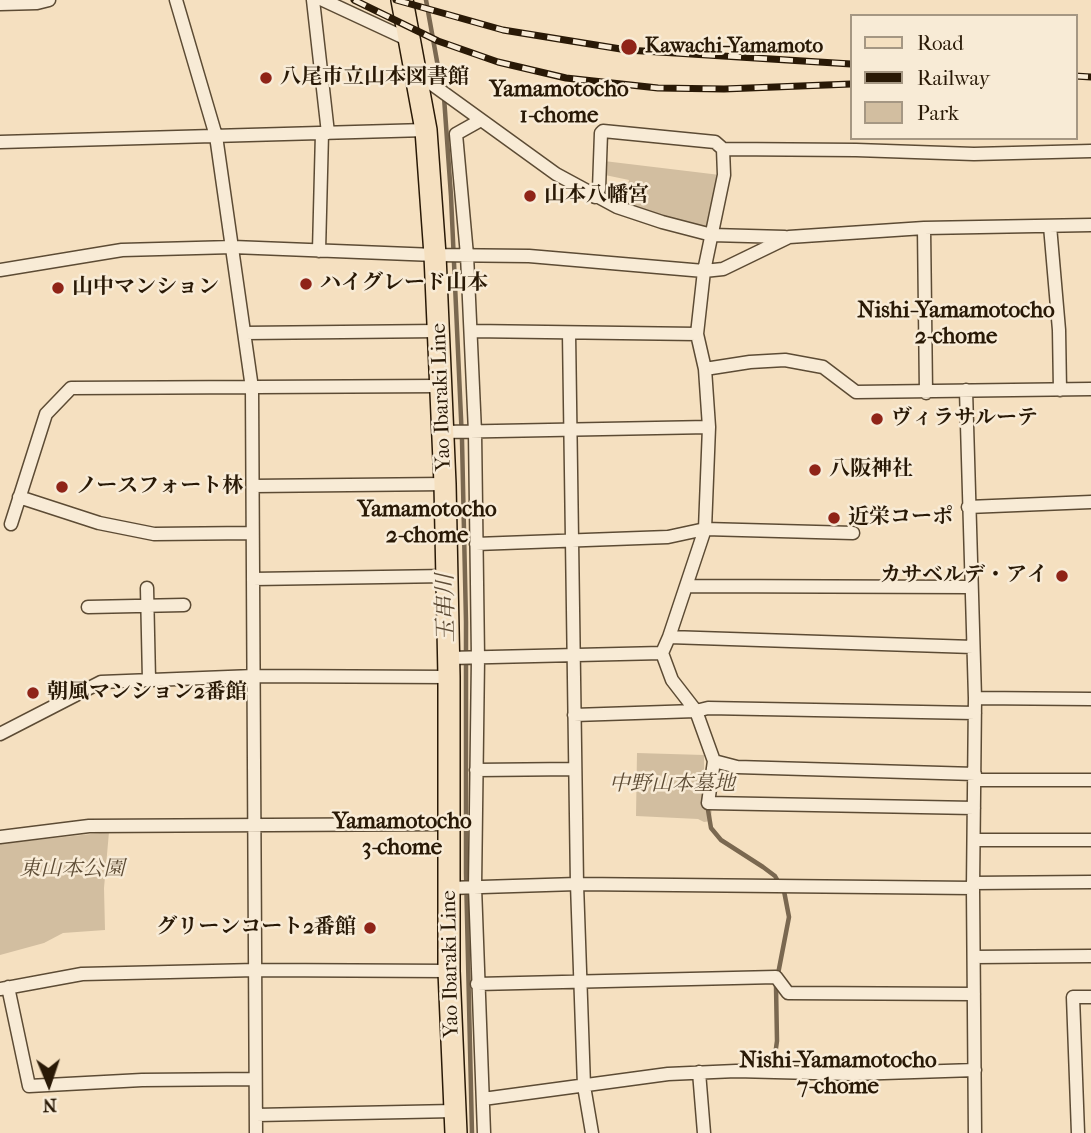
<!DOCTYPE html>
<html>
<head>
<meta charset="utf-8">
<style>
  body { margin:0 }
  #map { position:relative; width:1091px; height:1133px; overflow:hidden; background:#f5e0c0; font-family:"IM FELL French Canon",serif }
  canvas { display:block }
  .legend { position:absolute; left:850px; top:14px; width:228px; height:126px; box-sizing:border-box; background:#f8ebd6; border:2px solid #a59783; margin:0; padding:9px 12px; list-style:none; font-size:21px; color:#291906 }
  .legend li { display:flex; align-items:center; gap:14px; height:35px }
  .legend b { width:35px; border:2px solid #a59783 }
  .north { position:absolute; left:14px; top:1049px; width:70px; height:70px; -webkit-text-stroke:5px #f8ebd6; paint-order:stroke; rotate:178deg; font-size:19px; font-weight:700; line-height:28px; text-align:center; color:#291906 }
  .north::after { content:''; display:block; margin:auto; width:24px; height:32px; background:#291906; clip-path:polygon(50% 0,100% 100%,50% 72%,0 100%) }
</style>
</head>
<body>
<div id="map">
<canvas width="1091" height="1133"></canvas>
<ul class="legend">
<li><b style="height:9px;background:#f5e0c0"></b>Road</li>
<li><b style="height:9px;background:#291906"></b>Railway</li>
<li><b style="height:19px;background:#d2bea0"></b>Park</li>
</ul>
<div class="north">N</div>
</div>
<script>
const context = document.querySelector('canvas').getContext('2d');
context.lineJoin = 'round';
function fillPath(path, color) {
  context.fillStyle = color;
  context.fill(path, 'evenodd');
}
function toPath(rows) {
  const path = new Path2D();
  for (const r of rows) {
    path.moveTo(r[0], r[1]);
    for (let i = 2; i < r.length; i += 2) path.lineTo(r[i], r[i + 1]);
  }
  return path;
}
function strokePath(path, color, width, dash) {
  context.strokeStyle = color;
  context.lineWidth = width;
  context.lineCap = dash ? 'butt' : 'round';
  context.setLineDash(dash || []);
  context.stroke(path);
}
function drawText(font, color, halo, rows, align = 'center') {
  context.font = font + ' "IM FELL French Canon","Noto Serif JP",serif';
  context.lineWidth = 5;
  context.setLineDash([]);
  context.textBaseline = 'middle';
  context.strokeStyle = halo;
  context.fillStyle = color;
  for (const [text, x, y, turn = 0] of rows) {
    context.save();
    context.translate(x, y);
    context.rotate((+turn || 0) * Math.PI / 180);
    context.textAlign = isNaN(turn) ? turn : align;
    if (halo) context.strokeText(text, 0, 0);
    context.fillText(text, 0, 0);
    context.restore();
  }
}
fillPath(toPath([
  [604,161,720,175,711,229,624,204,629,180,605,175],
  [637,753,704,755,704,801,712,806,711,821,704,822,698,819,636,816],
  [109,832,104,888,105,930,63,933,44,943,0,955,0,844]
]), '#d2bea0');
strokePath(toPath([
  [426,0,442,89],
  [444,97,451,196,462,440,466,622,466,873,472,1133],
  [708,810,711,828,721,840,763,867,775,876,779,883],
  [778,974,789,917,784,891],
  [771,1066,775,1055,777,1041,776,986]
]), '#7a6850', 4.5);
const minor = toPath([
  [176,0,216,136,252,388,256,1133],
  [313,0,328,133],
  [323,0,409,40],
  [0,4,37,3,49,0],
  [415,72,556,174,617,207,662,222,712,235,785,237],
  [481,120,456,134,467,255,475,432,478,658,475,887,484,1133],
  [0,142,426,130],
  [595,197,599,189,601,133,603,131,715,142,723,149],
  [1050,226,1059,330,1060,390],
  [924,228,926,393],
  [319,251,322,133],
  [0,270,122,250,233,247,435,255,529,256,704,271,723,269,789,237,924,228,1091,225],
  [471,331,697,334],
  [245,333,439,331],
  [569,333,577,884,584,1086,592,1133],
  [705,369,750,362,785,360,823,367,856,392,1091,389],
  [966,390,975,698,973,888,975,1133],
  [443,432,709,427],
  [253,486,445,484],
  [19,497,99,523,154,534,252,533],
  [968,507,1091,502],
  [11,524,46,414,71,388,441,386],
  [476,544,668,537,705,529,853,533],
  [253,579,447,576],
  [686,586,971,587],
  [147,588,149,680],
  [88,607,184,605],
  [669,637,973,647],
  [662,653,672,680,696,711,714,761,737,767,975,774],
  [449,658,662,653,669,637,705,529,709,427,705,369,697,334,704,271,724,175,723,149,856,150,974,154,1091,151],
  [975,698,1091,699],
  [574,715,696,711,708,708,975,713],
  [0,734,101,682,254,676,449,677],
  [714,761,708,803,974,808],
  [476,770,575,769],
  [975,780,1091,780],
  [0,837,89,826,449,824],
  [974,840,1091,840],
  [973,883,1091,882],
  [450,888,577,884,973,888],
  [974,957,1091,956],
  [477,984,776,977,788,993,974,994],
  [8,987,29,1086,142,1080,255,1079],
  [0,989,82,974,256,970,449,971],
  [699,1072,704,1133],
  [483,1099,668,1074,736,1071,853,1074,975,1070],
  [256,1115,454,1111],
  [1078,1133,1073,997,1091,997]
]);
const primary = toPath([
  [402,0,426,130,435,255,445,484,449,677,449,971,456,1133]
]);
strokePath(minor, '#5c4b34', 15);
strokePath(primary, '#291906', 24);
strokePath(minor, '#f8ebd6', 12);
strokePath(primary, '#f5e0c0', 21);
const rail = toPath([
  [354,0,438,41,498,62,566,78,658,88,724,89,851,84],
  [396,0,503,30,627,50,851,64],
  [1075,76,1091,77]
]);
strokePath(rail, '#291906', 7);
strokePath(rail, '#f8ebd6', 4.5, [13]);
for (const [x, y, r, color] of [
  [629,47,9,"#8f2418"],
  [266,78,7,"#8f2418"],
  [530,196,7,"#8f2418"],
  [306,284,7,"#8f2418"],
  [58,288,7,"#8f2418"],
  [877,419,7,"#8f2418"],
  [815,470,7,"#8f2418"],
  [62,487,7,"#8f2418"],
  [834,518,7,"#8f2418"],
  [1062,576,7,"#8f2418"],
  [33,693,7,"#8f2418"],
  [370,928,7,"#8f2418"]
]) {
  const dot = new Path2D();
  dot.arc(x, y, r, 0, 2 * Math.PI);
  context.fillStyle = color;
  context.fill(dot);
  strokePath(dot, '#f8ebd6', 2.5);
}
drawText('bold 21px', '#291906', '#f8ebd6', [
  ["Kawachi-Yamamoto",645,47],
  ["八尾市立山本図書館",280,78],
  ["山本八幡宮",544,196],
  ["ハイグレード山本",320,284],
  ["山中マンション",72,288],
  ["ヴィラサルーテ",891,419],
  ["八阪神社",829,470],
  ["ノースフォート林",76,487],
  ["近栄コーポ",848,518],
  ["カサベルデ・アイ",1048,576,"right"],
  ["朝風マンション2番館",47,693],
  ["グリーンコート2番館",356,928,"right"]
], 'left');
drawText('21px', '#291906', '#f8ebd6', [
  ["Yao Ibaraki Line",442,397,-92],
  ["Yao Ibaraki Line",451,964,-91]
]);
drawText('italic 21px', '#5c4b34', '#f8ebd6', [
  ["中野山本墓地",672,785],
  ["東山本公園",72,870]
]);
drawText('bold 23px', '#291906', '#f8ebd6', [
  ["Yamamotocho",559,90],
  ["1-chome",559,116],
  ["Nishi-Yamamotocho",956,311],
  ["2-chome",956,337],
  ["Yamamotocho",427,510],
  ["2-chome",427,536],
  ["Yamamotocho",402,822],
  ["3-chome",402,848],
  ["Nishi-Yamamotocho",838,1061],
  ["7-chome",838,1087]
]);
drawText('italic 23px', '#5f4d37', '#f8ebd6', [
  ["玉串川",447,608,-91]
]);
</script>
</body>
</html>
